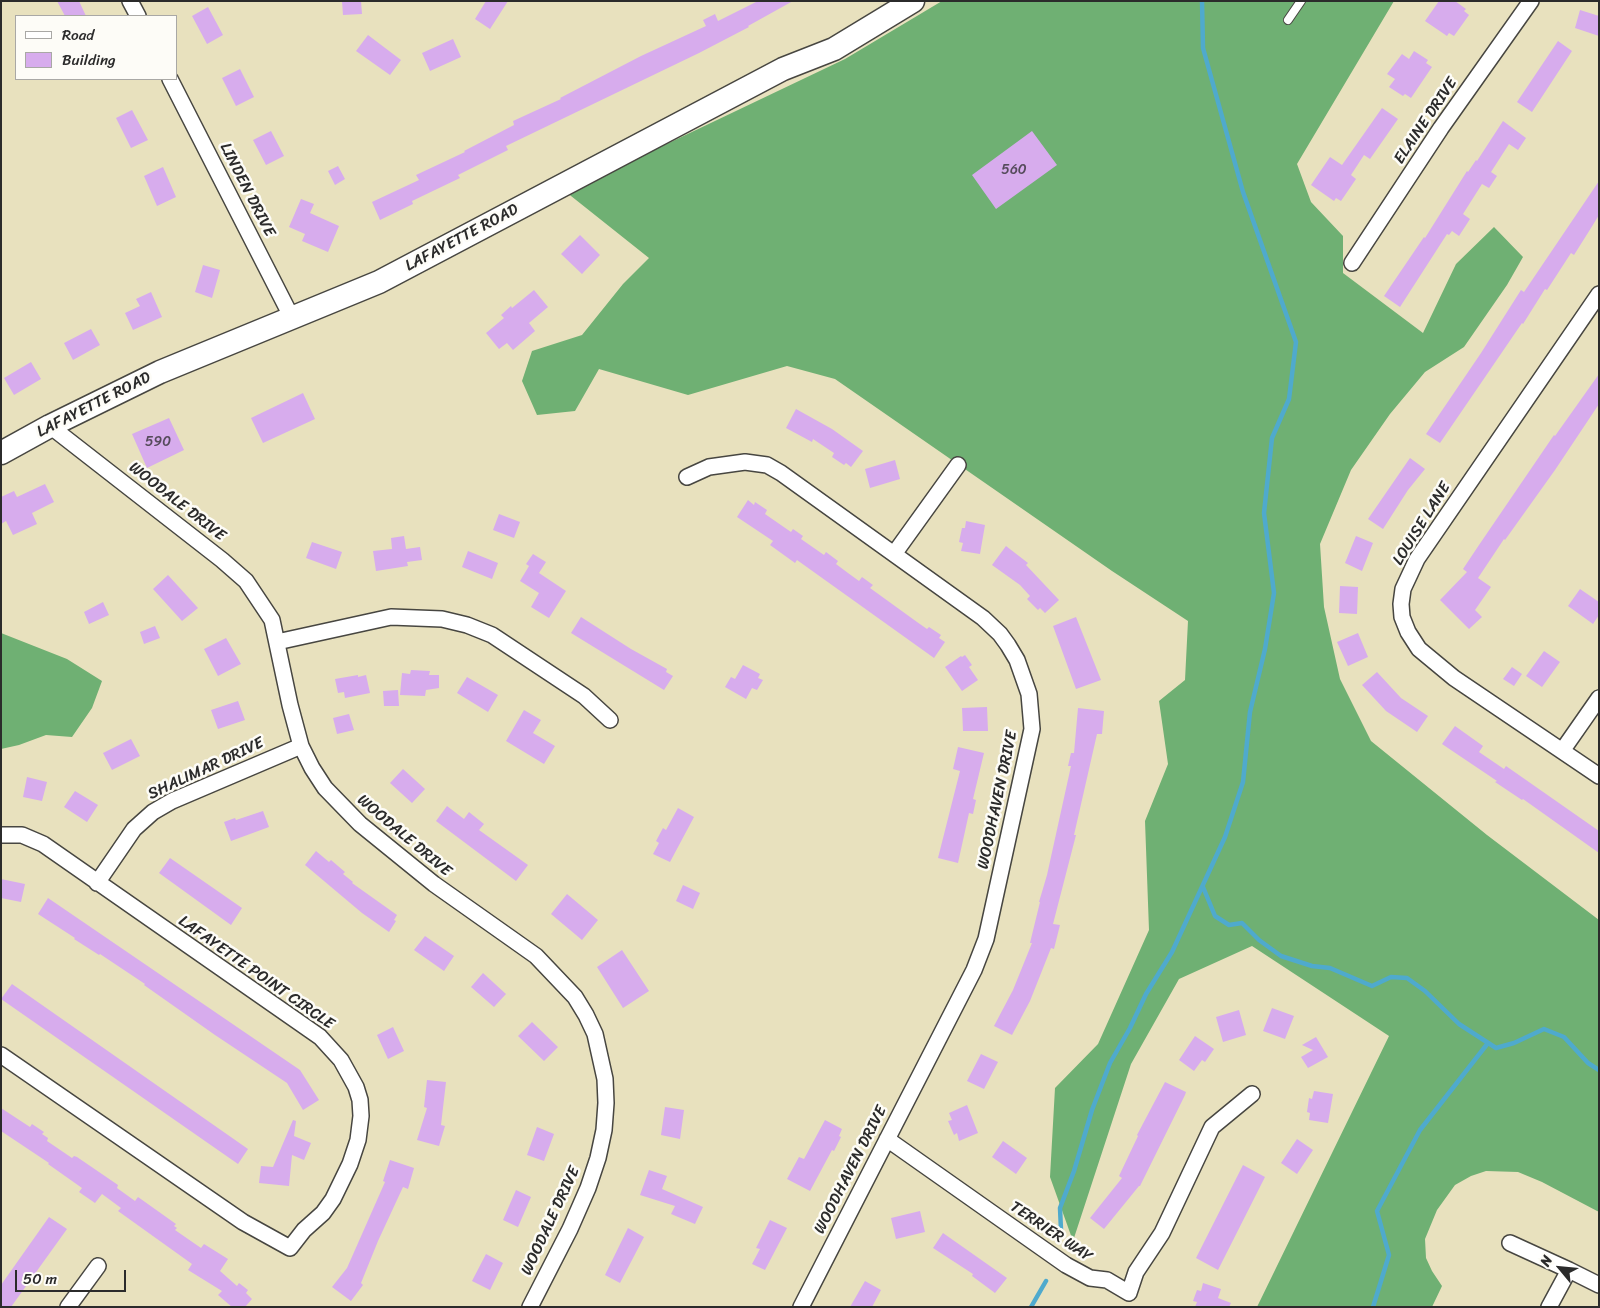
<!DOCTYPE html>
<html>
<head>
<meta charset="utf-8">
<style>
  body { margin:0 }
  #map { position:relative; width:1600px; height:1308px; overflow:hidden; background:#e8e1be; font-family:Sriracha,sans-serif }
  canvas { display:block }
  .frame { position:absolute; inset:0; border:2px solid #2b2b2b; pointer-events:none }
  .legend { position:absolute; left:15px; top:15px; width:162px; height:65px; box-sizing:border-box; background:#fdfcf7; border:1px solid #a9a8a5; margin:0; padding:6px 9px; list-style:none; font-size:15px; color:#2b2b2b }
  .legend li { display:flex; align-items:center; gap:10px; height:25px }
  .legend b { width:25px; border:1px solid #a9a8a5 }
  .north { position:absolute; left:1535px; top:1243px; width:50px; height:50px; -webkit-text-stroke:4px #fdfcf7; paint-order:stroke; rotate:298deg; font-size:14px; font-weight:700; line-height:20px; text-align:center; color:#2b2b2b }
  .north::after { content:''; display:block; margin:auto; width:18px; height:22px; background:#2b2b2b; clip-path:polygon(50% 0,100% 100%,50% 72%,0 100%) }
  .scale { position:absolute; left:15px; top:1270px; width:111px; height:22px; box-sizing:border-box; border:2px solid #2b2b2b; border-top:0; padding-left:6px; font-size:15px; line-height:18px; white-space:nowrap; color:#2b2b2b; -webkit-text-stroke:4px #fdfcf7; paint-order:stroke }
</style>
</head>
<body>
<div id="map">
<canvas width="1600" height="1308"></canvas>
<div class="frame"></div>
<ul class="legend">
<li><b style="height:6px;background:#fff"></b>Road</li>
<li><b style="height:14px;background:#d7aced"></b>Building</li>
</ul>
<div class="north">N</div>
<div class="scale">50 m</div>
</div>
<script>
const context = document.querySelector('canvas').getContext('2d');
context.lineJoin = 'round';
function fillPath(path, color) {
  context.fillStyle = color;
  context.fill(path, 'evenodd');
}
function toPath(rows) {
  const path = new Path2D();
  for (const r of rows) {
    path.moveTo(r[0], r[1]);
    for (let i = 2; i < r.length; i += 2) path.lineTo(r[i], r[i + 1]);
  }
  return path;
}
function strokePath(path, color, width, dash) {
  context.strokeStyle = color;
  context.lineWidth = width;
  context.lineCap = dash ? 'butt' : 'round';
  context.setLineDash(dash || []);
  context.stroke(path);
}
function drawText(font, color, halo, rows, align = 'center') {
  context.font = font + ' Sriracha,sans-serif';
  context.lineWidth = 5;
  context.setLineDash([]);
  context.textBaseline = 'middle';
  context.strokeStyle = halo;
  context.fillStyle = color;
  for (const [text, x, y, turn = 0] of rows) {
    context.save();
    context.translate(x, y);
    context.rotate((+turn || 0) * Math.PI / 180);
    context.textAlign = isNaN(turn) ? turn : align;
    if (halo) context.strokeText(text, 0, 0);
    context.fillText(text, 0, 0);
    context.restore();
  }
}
fillPath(toPath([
  [942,1,1394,1,1297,164,1311,202,1343,236,1343,273,1423,333,1456,264,1494,227,1523,257,1507,285,1464,347,1425,372,1390,414,1351,470,1320,544,1324,607,1340,679,1371,741,1487,835,1599,920,1599,1212,1542,1182,1518,1172,1486,1171,1471,1176,1455,1185,1437,1210,1425,1239,1426,1258,1432,1271,1442,1286,1432,1307,1257,1307,1389,1036,1252,946,1179,979,1131,1064,1073,1241,1050,1177,1055,1088,1098,1044,1149,930,1145,821,1168,764,1159,701,1185,680,1188,621,1112,571,835,379,787,366,688,395,599,369,575,411,537,415,522,381,532,351,582,335,623,284,649,258,566,192,845,59],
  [1,633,67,659,102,681,92,708,72,737,46,735,19,745,1,749]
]), '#6fb073');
strokePath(toPath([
  [1203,887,1215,916,1229,925,1242,923,1259,940,1281,956,1312,966,1330,968,1372,986,1391,977,1407,978,1425,991,1459,1024,1496,1048,1514,1043,1544,1029,1564,1037,1588,1063,1599,1070],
  [1061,1230,1060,1208,1074,1171,1092,1110,1110,1063,1130,1028,1146,994,1172,952,1225,837,1243,782,1250,712,1265,649,1274,593,1264,513,1272,438,1289,399,1296,342,1243,192,1203,48,1202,1],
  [1031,1307,1046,1281],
  [1373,1307,1389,1255,1377,1211,1420,1130,1488,1043]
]), '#4faacd', 4.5);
fillPath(toPath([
  [57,1,79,1,86,16,65,16],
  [342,1,361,1,362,14,343,15],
  [486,1,508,1,490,29,475,19],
  [758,1,793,1,748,26,749,27,699,53,506,146,508,150,458,175,460,178,412,201,413,204,380,220,372,202,419,180,416,175,465,152,464,151,514,125,513,121,561,99,560,98,641,56,706,26,703,20,715,14,718,21],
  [1439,1,1455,1,1466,9,1464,11,1469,15,1454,36,1449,33,1447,36,1425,21],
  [208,7,223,35,207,44,192,16],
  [1580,10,1599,16,1599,36,1575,28],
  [368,35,401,60,390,75,356,51],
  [453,39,461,57,430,71,422,53],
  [1558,41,1572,51,1532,112,1517,102],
  [1414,51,1428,60,1426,63,1432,67,1411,98,1405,94,1403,96,1389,87,1395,79,1387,74,1402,54,1409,59],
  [240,69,254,97,236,106,222,78],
  [1382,108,1398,119,1370,159,1364,155,1351,175,1356,179,1341,201,1336,198,1334,201,1311,185,1330,157,1342,165],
  [132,110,148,140,131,148,116,118],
  [1503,121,1526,138,1518,150,1509,144,1491,172,1497,176,1489,188,1482,184,1463,214,1470,219,1459,236,1452,231,1449,235,1447,234,1400,307,1384,296,1424,237,1425,238,1467,171,1468,172,1476,160,1477,161],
  [271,131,284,156,266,165,253,140],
  [1032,131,1057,165,996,209,972,175],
  [338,166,345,179,335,185,328,171],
  [163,167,176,197,157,206,144,176],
  [1599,181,1599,215,1591,228,1574,255,1571,253,1547,290,1545,289,1523,324,1522,323,1440,443,1426,434,1481,353,1521,290,1524,292],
  [301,199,314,204,310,213,339,226,328,252,302,241,305,234,289,227],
  [580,235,600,255,582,274,561,254],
  [203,265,220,270,212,298,195,292],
  [534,290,548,307,529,323,535,331,513,350,507,343,499,349,486,333,504,318,501,315,511,306,512,308],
  [151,292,162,317,133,330,125,313,140,306,136,299],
  [91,329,100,345,73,360,64,343],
  [31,362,41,379,14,395,4,378],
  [1599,374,1599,404,1555,470,1505,540,1504,539,1478,578,1491,587,1475,610,1482,617,1469,629,1440,600,1467,572,1463,569,1479,545,1554,435,1555,436],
  [303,393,315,419,263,443,251,418],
  [796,409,832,429,863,451,851,467,846,463,844,465,832,457,834,453,813,439,812,442,786,428],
  [169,418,184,450,147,468,132,434],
  [1410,458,1425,469,1408,490,1383,529,1368,519],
  [895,460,900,479,870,488,865,469],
  [45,484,54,502,32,513,37,524,13,535,6,521,1,524,1,497,14,491,17,497],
  [748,500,754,505,755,502,767,510,765,514,791,532,793,529,803,536,801,539,824,555,826,552,838,561,836,564,848,573,859,581,862,577,873,585,870,588,917,622,927,629,929,627,941,635,939,638,945,642,934,658,797,560,795,563,770,545,773,541,737,517],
  [499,514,520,522,514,538,493,530],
  [966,521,985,525,980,554,961,551,963,543,959,542,962,528,965,528],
  [404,536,406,549,420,547,422,560,407,562,408,566,376,571,373,551,392,549,391,538],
  [1356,536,1373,543,1362,571,1345,563],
  [312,542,342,552,336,569,306,558],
  [1006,546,1028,563,1026,565,1059,600,1045,613,1040,608,1038,610,1027,599,1030,596,1020,585,992,565],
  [468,551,498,563,492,579,462,567],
  [533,554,546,562,539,573,566,591,549,618,531,607,539,593,520,581,529,566,526,564],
  [168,575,198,608,182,621,153,589],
  [1340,586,1358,587,1357,614,1339,613],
  [1580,589,1599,602,1599,615,1593,624,1568,606],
  [103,602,109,615,89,624,84,612],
  [581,617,631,649,667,669,666,672,673,676,664,690,571,633],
  [1076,617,1101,680,1076,689,1053,626],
  [155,626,160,638,144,644,140,632],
  [1358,633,1368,657,1348,666,1337,642],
  [226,638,241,664,218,676,204,649],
  [1544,651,1560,662,1542,687,1526,676],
  [965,655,972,665,969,667,978,680,962,691,945,667,961,656,962,657],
  [743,665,760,674,758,678,763,680,757,690,752,688,746,699,725,687,731,677,735,679],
  [1512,667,1522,674,1514,686,1503,679],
  [411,670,430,671,429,675,439,675,439,688,426,690,425,696,400,695,402,673,410,674],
  [1377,672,1401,698,1428,716,1417,732,1386,711,1362,685],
  [358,675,358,677,366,675,370,693,345,698,344,692,338,693,335,679],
  [467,677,498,695,488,712,457,693],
  [398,690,399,706,384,706,383,691],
  [238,701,245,720,218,729,211,710],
  [987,707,988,731,963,731,962,708],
  [1078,708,1104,711,1102,734,1097,734,1074,835,1076,835,1053,924,1060,925,1054,949,1051,948,1030,1001,1012,1035,994,1026,1013,990,1032,943,1030,943,1040,902,1039,902,1047,875,1071,766,1068,766,1071,753,1074,753],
  [524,710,541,720,533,733,555,746,544,764,506,741],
  [349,714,354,730,337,734,333,718],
  [1455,726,1483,746,1479,752,1504,769,1506,766,1599,831,1599,853,1523,799,1522,800,1495,782,1497,781,1442,744],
  [131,739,140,756,112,770,103,753],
  [958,747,984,753,973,799,976,800,973,814,969,813,958,863,938,858,960,771,953,769],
  [403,769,425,789,412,803,390,783],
  [27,777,47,782,42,801,23,797],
  [75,791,98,805,87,822,64,807],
  [447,806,464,819,469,812,484,824,479,830,528,865,516,881,436,821],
  [678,808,694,817,670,862,653,854,659,843,656,841,663,828,666,830],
  [263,811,269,827,231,841,224,822,235,818,236,820],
  [316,851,329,862,331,860,345,872,343,874,353,882,352,883,397,915,394,920,396,921,389,932,362,913,305,865],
  [170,858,242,908,231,925,159,873],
  [1,879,25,884,21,902,1,898],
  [683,885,700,893,693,909,676,901],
  [567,894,598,920,582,940,551,914],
  [48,898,300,1070,319,1100,303,1110,287,1083,215,1035,144,985,145,984,100,954,99,955,74,939,75,938,38,914],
  [425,936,454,956,444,971,414,950],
  [622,950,649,991,623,1008,597,967],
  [483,973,506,994,494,1007,471,987],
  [12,984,248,1149,238,1164,1,999],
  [1272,1008,1294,1016,1285,1039,1263,1031],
  [1239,1010,1246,1035,1223,1042,1216,1017],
  [532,1022,558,1047,544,1061,518,1036],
  [393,1027,404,1051,388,1059,377,1035],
  [1195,1036,1214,1049,1205,1062,1202,1060,1194,1071,1179,1060],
  [1316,1037,1328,1057,1308,1068,1301,1057,1313,1050,1302,1045],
  [981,1054,998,1062,984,1089,967,1081],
  [427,1080,446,1082,441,1125,445,1126,439,1146,417,1140,427,1108,424,1107],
  [1165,1082,1186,1092,1185,1095,1140,1186,1139,1186,1104,1229,1090,1218,1122,1178,1119,1176,1138,1136,1137,1135],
  [1314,1091,1333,1094,1328,1123,1309,1120,1310,1113,1307,1112,1309,1098,1312,1099],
  [967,1105,978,1133,959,1141,957,1133,954,1135,948,1121,952,1120,949,1113],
  [665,1107,684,1110,680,1139,661,1135],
  [1,1108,30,1127,32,1124,44,1132,42,1134,48,1138,47,1141,72,1158,74,1156,77,1157,118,1185,117,1188,135,1201,138,1197,176,1224,174,1226,177,1228,175,1230,201,1248,204,1244,228,1259,220,1271,237,1286,239,1283,248,1290,246,1293,252,1299,245,1307,232,1307,218,1295,222,1291,188,1270,192,1264,118,1211,121,1208,102,1194,95,1203,79,1192,82,1188,48,1164,49,1163,1,1131],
  [293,1120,296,1121,294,1136,311,1143,304,1160,292,1155,289,1186,259,1183,261,1166,273,1167],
  [825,1120,842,1129,839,1136,841,1137,834,1151,832,1150,810,1191,787,1179,799,1157,804,1159],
  [537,1127,554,1134,544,1161,527,1155],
  [1297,1139,1313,1150,1297,1174,1281,1163],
  [1003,1141,1027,1158,1016,1174,992,1157],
  [390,1160,414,1168,408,1189,403,1187,378,1241,361,1283,363,1285,351,1301,332,1287,347,1268,385,1182,383,1181],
  [1243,1165,1265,1177,1218,1270,1196,1258],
  [649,1170,667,1176,662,1189,703,1207,695,1224,671,1214,675,1206,640,1195],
  [516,1190,531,1197,518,1227,503,1220],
  [920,1211,925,1232,896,1239,891,1218],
  [49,1217,67,1229,11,1307,1,1307,1,1285],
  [770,1220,787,1228,765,1270,752,1264,760,1249,756,1248],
  [628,1228,644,1237,620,1283,605,1275],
  [943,1233,1007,1278,995,1293,972,1276,973,1274,933,1248],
  [486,1254,503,1263,490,1290,472,1281],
  [865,1281,881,1290,872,1307,850,1307],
  [1203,1283,1221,1289,1218,1298,1231,1303,1229,1307,1195,1307,1197,1302,1193,1301,1197,1290,1201,1291]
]), '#d7aced');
const service = toPath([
  [1288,20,1301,1]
]);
const minor = toPath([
  [130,1,138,16],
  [170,79,292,318],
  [1352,263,1441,128,1531,1],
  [1599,294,1417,559,1403,589,1401,604,1402,617,1408,632,1419,649,1454,678,1599,776],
  [50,426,222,560,246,581,272,620,290,705,301,746,312,768,325,788,360,824,434,884,536,956,575,997,586,1015,595,1034,605,1079,606,1103,604,1130,598,1158,588,1188,570,1229,530,1307],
  [687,477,709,467,745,462,767,465,781,473,983,618,1000,634,1008,645,1017,660,1029,694,1032,729,986,939,974,970,801,1307],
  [894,554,958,465],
  [277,642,391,617,442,619,467,625,492,635,584,696,610,720],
  [1562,751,1599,698],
  [1,835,22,835,43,844,320,1037,341,1060,356,1087,360,1100,361,1116,358,1140,350,1164,333,1199,323,1213,304,1230,290,1248,243,1222,1,1055],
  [97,883,134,829,153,812,172,801,301,746],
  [887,1139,1066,1265,1090,1278,1107,1280,1129,1293,1136,1272,1162,1233,1212,1127,1252,1094],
  [1510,1243,1569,1270],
  [68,1307,98,1266],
  [1549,1307,1569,1270,1599,1285]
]);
const secondary = toPath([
  [1,453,50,426,160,372,379,282,783,69,834,49,913,1]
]);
strokePath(service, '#474641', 10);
strokePath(minor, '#474641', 18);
strokePath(secondary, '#474641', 25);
strokePath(service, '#fff', 8);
strokePath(minor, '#fff', 15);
strokePath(secondary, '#fff', 22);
drawText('14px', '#564b5c', null, [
  ["560",1014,170],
  ["590",158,442]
]);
drawText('16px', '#2b2b2b', '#fdfcf7', [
  ["ELAINE DRIVE",1426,121,-56],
  ["LINDEN DRIVE",247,190,63],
  ["LAFAYETTE ROAD",462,238,-28],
  ["LAFAYETTE ROAD",94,405,-27],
  ["WOODALE DRIVE",177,502,38],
  ["LOUISE LANE",1422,524,-58],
  ["SHALIMAR DRIVE",206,769,-25],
  ["WOODHAVEN DRIVE",998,800,-78],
  ["WOODALE DRIVE",404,836,40],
  ["LAFAYETTE POINT CIRCLE",256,973,35],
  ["WOODHAVEN DRIVE",851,1170,-63],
  ["WOODALE DRIVE",551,1221,-65],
  ["TERRIER WAY",1051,1232,34]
]);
</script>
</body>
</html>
